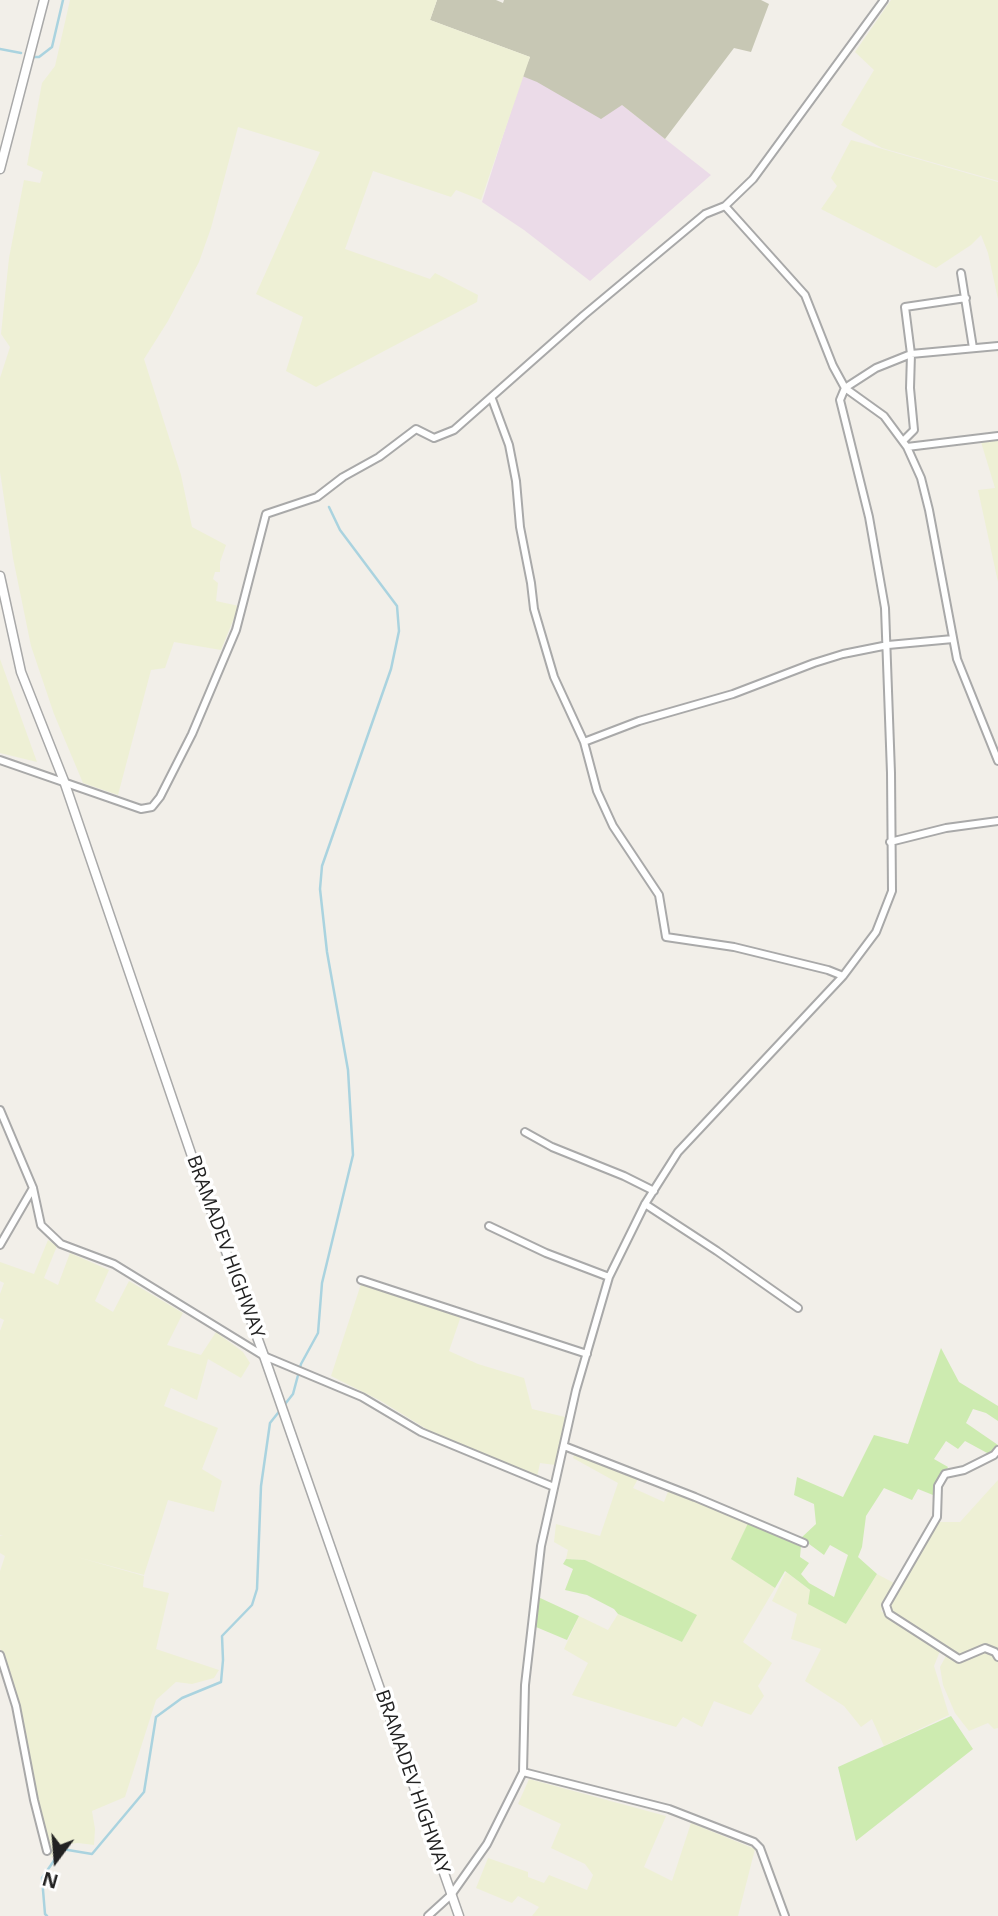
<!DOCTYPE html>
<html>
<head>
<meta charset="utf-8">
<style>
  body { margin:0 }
  #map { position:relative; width:998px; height:1916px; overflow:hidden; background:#f2efe9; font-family:"Open Sans",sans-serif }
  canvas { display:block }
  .north { position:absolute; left:21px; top:1825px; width:70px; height:70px; -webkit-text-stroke:5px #fff; paint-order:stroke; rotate:196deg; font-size:19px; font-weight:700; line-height:28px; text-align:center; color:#222 }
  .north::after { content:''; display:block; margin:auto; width:24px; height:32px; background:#222; clip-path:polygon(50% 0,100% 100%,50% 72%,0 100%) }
</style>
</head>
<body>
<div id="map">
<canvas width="998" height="1916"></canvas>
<div class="north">N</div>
</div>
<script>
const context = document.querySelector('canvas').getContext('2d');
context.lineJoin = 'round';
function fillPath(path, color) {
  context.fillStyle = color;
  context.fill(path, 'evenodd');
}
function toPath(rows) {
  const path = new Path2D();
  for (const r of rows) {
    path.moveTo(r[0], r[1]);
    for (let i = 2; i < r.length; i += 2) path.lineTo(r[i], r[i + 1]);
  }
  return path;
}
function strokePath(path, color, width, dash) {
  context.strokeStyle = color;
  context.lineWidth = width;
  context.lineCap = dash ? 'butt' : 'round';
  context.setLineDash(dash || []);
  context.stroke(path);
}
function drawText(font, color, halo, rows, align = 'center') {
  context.font = font + ' "Open Sans",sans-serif';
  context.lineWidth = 7;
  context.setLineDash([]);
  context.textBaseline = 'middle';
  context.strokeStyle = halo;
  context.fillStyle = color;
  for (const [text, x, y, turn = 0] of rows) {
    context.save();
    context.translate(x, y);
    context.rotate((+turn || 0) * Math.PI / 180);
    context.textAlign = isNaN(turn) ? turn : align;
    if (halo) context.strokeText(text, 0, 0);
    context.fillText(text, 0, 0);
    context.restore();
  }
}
fillPath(toPath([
  [522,76,622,105,711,175,590,281,524,230,482,202]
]), '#ebdbe8');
fillPath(toPath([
  [437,0,496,0,503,3,504,0,761,0,769,4,751,52,734,48,665,139,622,105,601,119,537,82,522,76,530,57,430,20]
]), '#c7c7b4');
fillPath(toPath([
  [70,0,437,0,430,20,530,57,481,200,456,190,451,197,373,171,345,249,430,279,435,273,478,295,477,302,316,387,286,371,303,317,256,294,320,152,238,127,211,228,199,262,168,321,144,359,181,475,192,527,226,545,220,562,220,572,215,572,213,579,218,583,216,601,239,606,221,650,174,642,165,668,151,670,118,795,83,783,54,714,31,646,13,558,0,472,0,378,10,347,1,334,9,258,24,180,40,183,43,172,27,165,42,83,55,66],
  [891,0,998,0,998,181,882,148,841,125,874,70,855,52],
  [851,140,998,182,998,299,988,253,981,235,971,245,936,268,821,209,837,186,831,178],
  [998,439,998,582,978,490,995,488,981,442],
  [0,659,37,762,0,753],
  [48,1240,57,1246,44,1278,58,1285,70,1253,109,1270,95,1301,113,1312,129,1281,183,1313,167,1345,201,1355,216,1332,243,1352,250,1363,241,1378,208,1359,197,1400,171,1388,164,1406,218,1428,202,1469,222,1481,214,1512,168,1500,144,1575,77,1557,144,1576,143,1587,169,1593,156,1649,219,1670,214,1678,192,1684,176,1682,156,1700,125,1797,92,1811,95,1829,94,1845,78,1843,59,1845,51,1858,0,1648,0,1571,5,1556,0,1553,0,1536,3,1536,0,1535,0,1331,4,1320,0,1318,0,1294,4,1283,0,1281,0,1262,34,1274],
  [361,1284,461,1316,449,1351,478,1364,524,1378,532,1409,565,1417,555,1465,540,1463,537,1477,476,1453,428,1430,381,1401,331,1376],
  [575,1451,639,1477,633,1488,664,1502,669,1489,749,1521,732,1559,775,1588,743,1642,772,1663,758,1686,764,1696,751,1715,714,1701,702,1727,683,1717,676,1727,572,1695,588,1663,564,1649,579,1616,608,1630,618,1614,682,1642,696,1615,585,1560,566,1559,568,1550,554,1542,556,1524,600,1536,618,1483,573,1458],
  [998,1480,998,1650,985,1644,959,1656,891,1612,887,1605,938,1522,960,1522],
  [786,1572,810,1590,846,1624,877,1574,894,1583,881,1611,940,1651,934,1666,949,1715,884,1746,872,1719,861,1727,844,1706,805,1681,821,1649,791,1639,797,1614,772,1601],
  [986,1650,994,1653,998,1659,998,1728,994,1729,988,1723,969,1731,955,1713,943,1685,940,1667,946,1656,956,1662,977,1655],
  [529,1779,666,1816,644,1867,672,1881,691,1823,755,1849,738,1916,532,1916,539,1907,518,1896,512,1903,476,1888,488,1858,528,1872,528,1877,544,1883,549,1875,587,1890,593,1875,585,1864,551,1848,561,1824,518,1804]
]), '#eef0d5');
fillPath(toPath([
  [941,1348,959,1382,998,1406,998,1421,986,1413,973,1409,966,1423,998,1445,989,1454,965,1441,958,1449,946,1441,934,1459,948,1467,933,1495,918,1489,912,1500,884,1488,866,1516,862,1547,858,1557,877,1574,846,1624,808,1604,810,1590,785,1571,775,1588,731,1559,749,1521,801,1546,800,1557,809,1563,801,1574,809,1583,834,1597,848,1555,830,1545,824,1555,801,1538,816,1524,814,1504,794,1495,797,1477,843,1497,874,1435,908,1444],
  [566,1559,585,1560,697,1615,682,1642,618,1614,614,1609,587,1595,565,1590,573,1569,563,1564],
  [538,1597,579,1616,567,1640,536,1627],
  [951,1716,973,1749,856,1841,838,1767]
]), '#cdebb0');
strokePath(toPath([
  [0,49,21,53],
  [33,57,39,57,52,47,63,0],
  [47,1916,45,1914,42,1878,62,1849,92,1854,144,1792,156,1717,182,1698,221,1682,223,1660,222,1636,252,1605,257,1589,261,1486,270,1423,293,1394,301,1364,318,1333,322,1283,353,1155,348,1070,327,952,320,889,322,866,391,669,399,631,397,606,340,530,329,507]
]), '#aad3df', 2.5);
const minor = toPath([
  [725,206,805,295,833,366,845,388,884,416,907,447,921,478,929,510,957,659,998,761],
  [961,273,973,348],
  [492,399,509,445,516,481,520,527,531,583,534,609,554,677,584,742,597,791,613,826,659,895,666,937,734,947,828,970,843,976],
  [904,440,914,430,910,388,911,354,905,307,966,298],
  [907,447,998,436],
  [584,742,639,721,733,694,814,663,843,654,888,645,953,639],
  [0,760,141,809,152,807,160,797,192,734,236,630,266,514,317,497,343,477,379,457,416,429,434,438,454,430,584,315,705,214,725,206,753,179,884,0],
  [890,842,946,828,998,821],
  [0,1110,33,1188,41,1225,61,1244,114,1264,264,1356,362,1397,421,1432,554,1487],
  [525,1132,552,1147,624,1176,654,1191],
  [645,1204,717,1251,798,1308],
  [489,1226,546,1253,609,1277],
  [0,1245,33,1188],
  [361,1280,587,1354],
  [564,1446,695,1497,804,1543],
  [998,1450,994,1455,964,1470,945,1474,938,1486,937,1517,886,1605,889,1614,959,1659,985,1648,995,1652,998,1657],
  [0,1655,16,1706,34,1800,47,1851],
  [523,1772,669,1809,754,1842,760,1848,785,1916],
  [428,1916,451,1895,487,1844,523,1772,525,1685,541,1546,576,1390,609,1277,645,1204,678,1152,843,976,876,932,892,891,891,773,885,608,869,517,840,400,845,388,876,368,911,354,998,346]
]);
const tertiary = toPath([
  [0,169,44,0],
  [0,576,21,672,64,781,199,1177,264,1356,459,1916]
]);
strokePath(minor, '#a9a9a9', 10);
strokePath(tertiary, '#a9a9a9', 11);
strokePath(minor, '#fff', 6);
strokePath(tertiary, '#fff', 8);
drawText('19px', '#222', '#fff', [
  ["BRAMADEV HIGHWAY",225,1247,70],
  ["BRAMADEV HIGHWAY",412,1782,71]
]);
</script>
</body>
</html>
